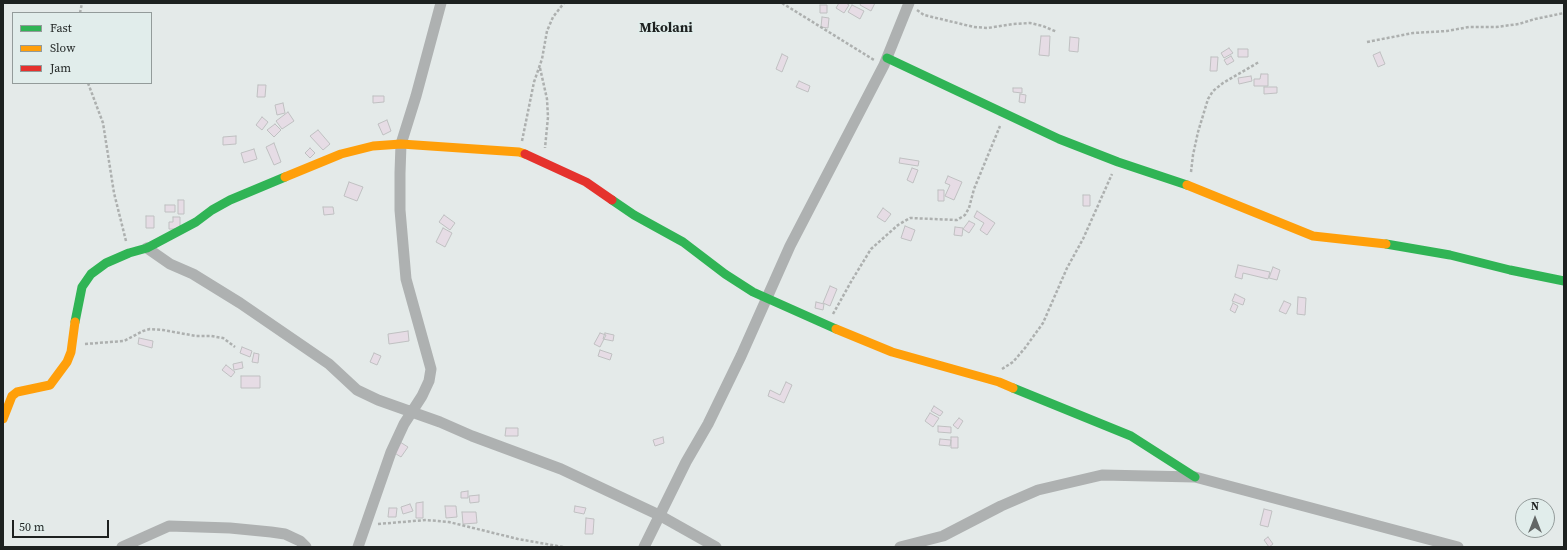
<!DOCTYPE html>
<html>
<head>
<meta charset="utf-8">
<style>
  body { margin:0 }
  #map { position:relative; width:1567px; height:550px; overflow:hidden; background:#e4eae9; font-family:"Source Serif 4",serif }
  canvas { display:block }
  .frame { position:absolute; inset:0; border:4px solid #1d2120; pointer-events:none }
  .legend { position:absolute; left:12px; top:12px; width:140px; height:72px; box-sizing:border-box; background:#e1edeb; border:1px solid #939b9a; margin:0; padding:5px 7px; list-style:none; font-size:12px; color:#1d2120 }
  .legend li { display:flex; align-items:center; gap:8px; height:20px }
  .legend b { width:20px; border:1px solid #939b9a }
  .north { position:absolute; left:1515px; top:498px; width:40px; height:40px; box-sizing:border-box; background:#e1edeb; border:1px solid #939b9a; border-radius:50%; rotate:0deg; font-size:11px; font-weight:700; line-height:16px; text-align:center; color:#1d2120 }
  .north::after { content:''; display:block; margin:auto; width:14px; height:18px; background:#636766; clip-path:polygon(50% 0,100% 100%,50% 72%,0 100%) }
  .scale { position:absolute; left:12px; top:520px; width:97px; height:18px; box-sizing:border-box; border:2px solid #1d2120; border-top:0; padding-left:5px; font-size:12px; line-height:14px; white-space:nowrap; color:#1d2120; -webkit-text-stroke:3px #e1edeb; paint-order:stroke }
</style>
</head>
<body>
<div id="map">
<canvas width="1567" height="550"></canvas>
<div class="frame"></div>
<ul class="legend">
<li><b style="height:5px;background:#30b455"></b>Fast</li>
<li><b style="height:5px;background:#ff9f0a"></b>Slow</li>
<li><b style="height:5px;background:#e5322d"></b>Jam</li>
</ul>
<div class="north">N</div>
<div class="scale">50 m</div>
</div>
<script>
const context = document.querySelector('canvas').getContext('2d');
context.lineJoin = 'round';
function fillPath(path, color) {
  context.fillStyle = color;
  context.fill(path, 'evenodd');
}
function toPath(rows) {
  const path = new Path2D();
  for (const r of rows) {
    path.moveTo(r[0], r[1]);
    for (let i = 2; i < r.length; i += 2) path.lineTo(r[i], r[i + 1]);
  }
  return path;
}
function strokePath(path, color, width, dash) {
  context.strokeStyle = color;
  context.lineWidth = width;
  context.lineCap = dash ? 'butt' : 'round';
  context.setLineDash(dash || []);
  context.stroke(path);
}
function drawText(font, color, halo, rows, align = 'center') {
  context.font = font + ' "Source Serif 4",serif';
  context.lineWidth = 4;
  context.setLineDash([]);
  context.textBaseline = 'middle';
  context.strokeStyle = halo;
  context.fillStyle = color;
  for (const [text, x, y, turn = 0] of rows) {
    context.save();
    context.translate(x, y);
    context.rotate((+turn || 0) * Math.PI / 180);
    context.textAlign = isNaN(turn) ? turn : align;
    if (halo) context.strokeText(text, 0, 0);
    context.fillText(text, 0, 0);
    context.restore();
  }
}
const building = toPath([
  [839,3,846,3,849,5,844,13,836,8,839,3],
  [861,3,875,3,871,11,860,5,861,3],
  [820,5,827,5,827,13,820,13,820,5],
  [852,5,864,11,860,19,848,12,852,5],
  [822,17,829,18,828,28,821,27,822,17],
  [1041,36,1050,36,1049,56,1039,55,1041,36],
  [1070,37,1079,38,1078,52,1069,51,1070,37],
  [1229,48,1233,53,1224,58,1221,53,1229,48],
  [1238,49,1248,49,1248,57,1238,57,1238,49],
  [1380,52,1385,64,1378,67,1373,55,1380,52],
  [782,54,788,57,782,72,776,69,782,54],
  [1231,56,1234,61,1227,65,1224,60,1231,56],
  [1211,57,1218,57,1217,71,1210,71,1211,57],
  [1261,74,1268,74,1268,86,1254,86,1254,79,1260,79,1261,74],
  [1251,76,1252,81,1239,84,1238,78,1251,76],
  [799,81,810,86,808,92,796,87,799,81],
  [258,85,266,85,265,97,257,97,258,85],
  [1264,87,1277,87,1277,93,1264,94,1264,87],
  [1013,88,1022,88,1022,93,1013,92,1013,88],
  [1020,94,1026,95,1025,103,1019,102,1020,94],
  [373,96,384,96,384,102,373,103,373,96],
  [283,103,285,113,277,115,275,105,283,103],
  [288,112,294,121,282,129,276,121,288,112],
  [262,117,268,122,262,130,256,125,262,117],
  [387,120,391,131,383,135,378,124,387,120],
  [275,124,281,130,274,137,267,130,275,124],
  [318,130,330,144,323,150,310,136,318,130],
  [236,136,236,144,223,145,223,137,236,136],
  [274,143,281,162,274,165,266,147,274,143],
  [310,148,315,153,310,158,305,153,310,148],
  [254,149,257,159,244,163,241,153,254,149],
  [900,158,919,161,918,166,899,163,900,158],
  [912,168,918,170,913,183,907,180,912,168],
  [948,176,962,182,954,200,945,196,950,185,945,183,948,176],
  [349,182,363,187,357,201,344,196,349,182],
  [938,190,944,190,944,201,938,201,938,190],
  [1083,195,1090,195,1090,206,1083,206,1083,195],
  [178,200,184,200,184,214,178,214,178,200],
  [165,205,175,205,175,212,165,212,165,205],
  [323,207,333,207,334,214,324,215,323,207],
  [883,208,891,214,885,222,877,217,883,208],
  [977,211,995,223,987,235,980,230,984,223,974,217,977,211],
  [444,215,455,223,450,230,439,222,444,215],
  [146,216,154,216,154,228,146,228,146,216],
  [173,217,180,217,180,229,169,229,169,222,173,222,173,217],
  [969,221,975,224,969,233,963,229,969,221],
  [905,226,915,230,911,241,901,238,905,226],
  [955,227,963,228,962,236,954,235,955,227],
  [443,228,452,233,445,247,436,242,443,228],
  [1238,265,1270,272,1268,279,1243,273,1242,279,1235,277,1238,265],
  [1273,267,1280,270,1277,280,1269,278,1273,267],
  [830,286,837,289,830,306,823,303,830,286],
  [1235,294,1245,299,1243,305,1232,301,1235,294],
  [1298,297,1306,298,1305,315,1297,314,1298,297],
  [1284,301,1291,304,1286,314,1279,311,1284,301],
  [816,302,824,304,823,310,815,308,816,302],
  [1233,303,1238,306,1235,313,1230,310,1233,303],
  [408,331,409,341,389,344,388,334,408,331],
  [600,333,606,335,600,347,594,344,600,333],
  [605,333,614,335,613,341,603,339,605,333],
  [139,338,153,341,152,348,138,344,139,338],
  [242,347,252,351,250,357,240,353,242,347],
  [600,350,612,354,610,360,598,356,600,350],
  [254,353,259,354,258,363,252,362,254,353],
  [374,353,381,356,377,365,370,362,374,353],
  [242,362,243,368,234,370,233,364,242,362],
  [226,365,235,372,231,377,222,370,226,365],
  [241,376,260,376,260,388,241,388,241,376],
  [786,382,792,385,784,403,768,396,770,390,780,395,786,382],
  [934,406,943,412,940,416,931,411,934,406],
  [930,413,939,418,933,427,925,421,930,413],
  [959,418,963,421,958,429,953,425,959,418],
  [938,426,951,427,951,433,938,432,938,426],
  [506,428,518,428,518,436,505,436,506,428],
  [663,437,664,443,655,446,653,440,663,437],
  [951,437,958,437,958,448,951,448,951,437],
  [940,439,951,440,950,446,939,445,940,439],
  [400,442,408,447,401,457,393,452,400,442],
  [468,491,468,498,461,498,461,492,468,491],
  [479,495,479,502,470,503,469,496,479,495],
  [423,502,423,518,416,518,416,503,423,502],
  [410,504,413,511,403,514,401,507,410,504],
  [445,506,456,506,457,517,446,518,445,506],
  [575,506,586,508,584,514,574,512,575,506],
  [389,508,397,508,396,517,388,517,389,508],
  [1264,509,1272,511,1268,527,1260,525,1264,509],
  [462,512,476,512,477,523,463,524,462,512],
  [586,518,594,519,593,534,585,534,586,518],
  [1268,537,1273,544,1269,547,1264,540,1268,537]
]);
fillPath(building, '#e6dce5');
strokePath(building, '#bfc0c1', 1);
strokePath(toPath([
  [782,3,874,60],
  [917,10,924,15,974,27,988,28,1013,24,1030,23,1043,26,1057,32],
  [80,13,82,3],
  [1367,42,1413,33,1447,31,1469,27,1496,27,1519,24,1535,19,1564,13],
  [540,68,547,99,548,117,545,148],
  [88,83,103,123,114,193,126,241],
  [522,141,534,82,542,59,547,31,553,17,564,3],
  [1191,172,1193,155,1198,132,1208,99,1213,91,1223,83,1259,62],
  [833,314,852,280,871,249,898,225,910,218,957,220,965,215,969,208,974,189,1000,126],
  [85,344,124,341,143,331,150,329,163,330,196,336,211,336,223,338,235,347],
  [1002,369,1013,362,1025,348,1043,323,1067,268,1083,239,1112,174],
  [378,524,426,520,449,522,518,539,563,547]
]), '#adb0af', 2.5, [3, 2]);
strokePath(toPath([
  [147,248,170,264,193,274,240,303,329,364,357,390,378,400,440,422,472,436,561,469,659,515,716,547],
  [122,547,169,526,230,528,271,532,285,534,300,541,306,547],
  [358,547,391,452,404,424,422,396,429,381,431,369,406,279,400,210,400,173,401,144,416,96,441,3],
  [644,547,686,462,708,424,741,356,790,246,884,65,909,3],
  [900,547,943,536,1001,506,1038,490,1102,475,1195,477,1458,547]
]), '#aeb1b1', 11);
strokePath(toPath([
  [887,58,1059,139,1118,162,1187,185],
  [612,200,634,215,683,242,725,274,753,292,836,329],
  [1386,244,1450,255,1510,270,1564,281],
  [75,322,82,287,91,274,106,263,129,253,147,248,196,222,212,210,230,200,285,177],
  [1013,388,1131,436,1195,477]
]), '#30b455', 9);
strokePath(toPath([
  [285,177,341,154,373,146,401,144,519,152,525,154],
  [1187,185,1313,236,1386,244],
  [836,329,892,352,999,382,1013,388],
  [3,419,12,396,17,392,50,385,67,362,71,352,75,322]
]), '#ff9f0a', 9);
strokePath(toPath([
  [525,154,586,182,612,200]
]), '#e5322d', 9);
drawText('bold 14px', '#1d2120', '#e1edeb', [
  ["Mkolani",666,28]
]);
</script>
</body>
</html>
